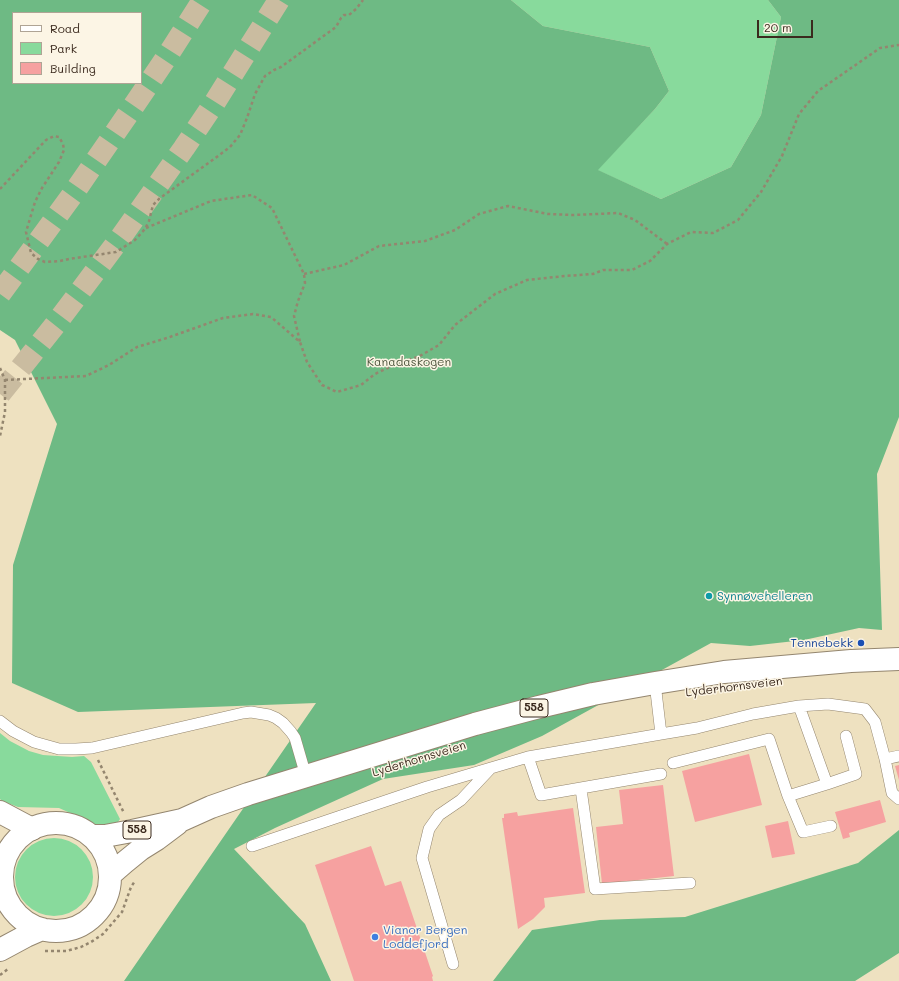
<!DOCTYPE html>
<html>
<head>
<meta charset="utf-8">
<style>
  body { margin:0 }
  #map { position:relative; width:899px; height:981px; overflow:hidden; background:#eee1c0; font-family:Mali,sans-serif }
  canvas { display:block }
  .legend { position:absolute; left:12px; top:12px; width:130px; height:72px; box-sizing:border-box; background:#fcf5e5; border:1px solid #afa495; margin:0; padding:5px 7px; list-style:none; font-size:12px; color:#3b2a1e }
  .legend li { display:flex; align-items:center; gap:8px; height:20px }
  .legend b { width:20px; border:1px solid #afa495 }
  .scale { position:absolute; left:757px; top:20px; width:56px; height:18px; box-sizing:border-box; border:2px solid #3b2a1e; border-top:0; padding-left:5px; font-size:12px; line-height:14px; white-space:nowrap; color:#3b2a1e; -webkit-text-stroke:3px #fcf5e5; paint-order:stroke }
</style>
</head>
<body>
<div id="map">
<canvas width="899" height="981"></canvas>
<ul class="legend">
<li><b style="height:5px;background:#fff"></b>Road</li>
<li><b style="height:11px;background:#88da9c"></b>Park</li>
<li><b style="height:11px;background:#f6a1a0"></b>Building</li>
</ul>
<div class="scale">20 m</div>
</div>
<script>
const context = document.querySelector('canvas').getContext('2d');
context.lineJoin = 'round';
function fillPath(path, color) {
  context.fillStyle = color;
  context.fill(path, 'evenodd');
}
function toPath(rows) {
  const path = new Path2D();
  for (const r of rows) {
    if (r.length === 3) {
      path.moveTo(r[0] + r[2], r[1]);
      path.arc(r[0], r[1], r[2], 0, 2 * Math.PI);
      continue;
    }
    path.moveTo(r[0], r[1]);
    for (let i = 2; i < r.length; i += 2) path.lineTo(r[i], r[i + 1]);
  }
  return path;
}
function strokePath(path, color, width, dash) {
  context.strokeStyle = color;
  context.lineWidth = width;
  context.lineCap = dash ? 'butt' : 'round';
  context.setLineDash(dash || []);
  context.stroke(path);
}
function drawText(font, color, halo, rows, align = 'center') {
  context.font = font + ' Mali,sans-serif';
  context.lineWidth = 3;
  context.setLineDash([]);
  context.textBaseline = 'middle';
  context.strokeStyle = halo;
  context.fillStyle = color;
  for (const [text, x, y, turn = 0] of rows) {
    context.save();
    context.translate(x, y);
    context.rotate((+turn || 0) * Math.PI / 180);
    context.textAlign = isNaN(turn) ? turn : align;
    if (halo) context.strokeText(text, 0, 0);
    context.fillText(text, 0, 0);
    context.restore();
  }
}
fillPath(toPath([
  [511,0,768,0,781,17,761,115,731,167,661,199,597,170,655,109,669,91,650,47,543,26],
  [0,733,10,741,29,751,43,755,72,757,84,756,91,762,120,819,118,822,113,825,95,824,59,808,18,807,2,801,0,799],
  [54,877,39]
]), '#88da9c');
fillPath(toPath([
  [0,0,511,0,543,26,650,47,669,91,655,109,598,170,661,199,731,167,761,115,781,17,768,0,899,0,899,417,877,474,882,630,859,628,804,640,750,646,711,643,542,736,474,765,383,779,319,808,275,828,234,849,305,924,331,981,124,981,316,703,78,712,12,683,13,565,57,424,15,340,0,330],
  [13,13,141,13,141,83,13,83],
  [899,830,899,953,855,981,493,981,532,930,600,920,685,917,858,863]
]), '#6eba84');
fillPath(toPath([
  [749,754,762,805,695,822,682,771],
  [899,765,899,780,895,766],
  [663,785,674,876,602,884,596,827,623,824,619,790],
  [880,800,886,822,849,833,850,837,843,839,835,812],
  [573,808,585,893,544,898,545,907,533,919,518,929,502,818,504,818,504,814,517,812,518,816],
  [788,821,795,854,772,858,765,826],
  [371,846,385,886,401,881,433,976,432,977,433,981,354,981,315,865]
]), '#f6a1a0');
strokePath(toPath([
  [0,294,73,194,139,98,168,55,203,0],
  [0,394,55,325,121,237,184,148,215,102,279,0]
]), '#cabca0', 22, [22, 11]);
const service = toPath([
  [0,721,13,731,34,742,59,749,76,749,92,748,243,713,251,712,269,715,276,718,283,723,291,732,295,738,306,776],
  [661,734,697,728,753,714,799,706,828,704,865,709,875,722,885,759,892,793,899,799],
  [528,757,541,795,661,774],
  [885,759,899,756],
  [673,763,769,739,788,796,827,784,799,706],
  [827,784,856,774,846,736],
  [581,789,595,889,690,883],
  [788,796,803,832,831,826],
  [252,846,427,787,528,757,661,734,655,683],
  [453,964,422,858,429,829,439,815,461,800,491,768]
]);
const primary = toPath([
  [56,877,54],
  [92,836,105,836,132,831,182,820,211,807,248,794,475,724,539,707,593,694,655,683,724,672,851,661,899,659],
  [110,875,125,862,141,849,157,839,177,824],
  [0,950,26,936,42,929]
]);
const motorway = toPath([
  [0,812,32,829]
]);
strokePath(service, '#94866f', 12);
strokePath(primary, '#94866f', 24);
strokePath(motorway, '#94866f', 24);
strokePath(toPath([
  [0,189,46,140,54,136,59,137,63,144,64,150,59,162,42,188,35,202,26,232,31,253,38,259,45,262,60,261,69,259,116,252,135,240,145,229,149,221,153,205,160,198,214,159,230,147,240,135,247,118,255,94,265,76,274,70,281,67,336,27,341,18,344,15,349,15,356,9,363,0],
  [146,228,211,201,252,195,272,208,304,274,305,283,298,301,294,316,300,342],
  [304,274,344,265,379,246,425,241,455,230,479,214,508,206,548,214,574,215,618,213,635,220,667,244],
  [0,368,5,380,5,412,0,436],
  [5,380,86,376,109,365,137,347,167,338,223,318,253,314,271,317,300,342,307,362,322,385,337,392,361,385,375,374,400,362,418,357,439,345,455,325,495,294,527,280,565,276,593,274,603,270,632,270,650,261,667,244,691,232,713,233,738,220,761,192,782,156,799,114,818,91,880,48,899,45],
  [98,760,124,813],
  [45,951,66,951,81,947,91,942,103,934,122,912,131,887,135,881],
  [0,975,8,969]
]), '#94866f', 2.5, [3, 3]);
strokePath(service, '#fff', 11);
strokePath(primary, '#fff', 22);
strokePath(motorway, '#fff', 22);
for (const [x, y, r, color] of [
  [709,596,4,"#0f9aa8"],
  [861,643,4,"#1a4fb4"],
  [375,937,4,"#3f7fe0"]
]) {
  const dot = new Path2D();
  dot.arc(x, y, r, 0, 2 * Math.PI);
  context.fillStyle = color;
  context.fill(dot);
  strokePath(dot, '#fcf5e5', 1.5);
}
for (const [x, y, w] of [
  [534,708,28],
  [137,830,28]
]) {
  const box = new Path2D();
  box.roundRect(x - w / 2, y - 9, w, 18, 3);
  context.fillStyle = '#fcf5e5';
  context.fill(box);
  strokePath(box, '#3b2a1e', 1);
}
drawText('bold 11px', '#3b2a1e', null, [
  ["558",534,708],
  ["558",137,830]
]);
drawText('12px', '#4e563e', '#fcf5e5', [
  ["Kanadaskogen",409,362]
]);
drawText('12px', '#0d838f', '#fcf5e5', [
  ["Synnøvehelleren",717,596]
], 'left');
drawText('12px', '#164399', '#fcf5e5', [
  ["Tennebekk",853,643]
], 'right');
drawText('12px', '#3b2a1e', '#fcf5e5', [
  ["Lyderhornsveien",734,687,-7],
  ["Lyderhornsveien",419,759,-17]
]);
drawText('12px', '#366cbe', '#fcf5e5', [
  ["Vianor Bergen",383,930],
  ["Loddefjord",383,944]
], 'left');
</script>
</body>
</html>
